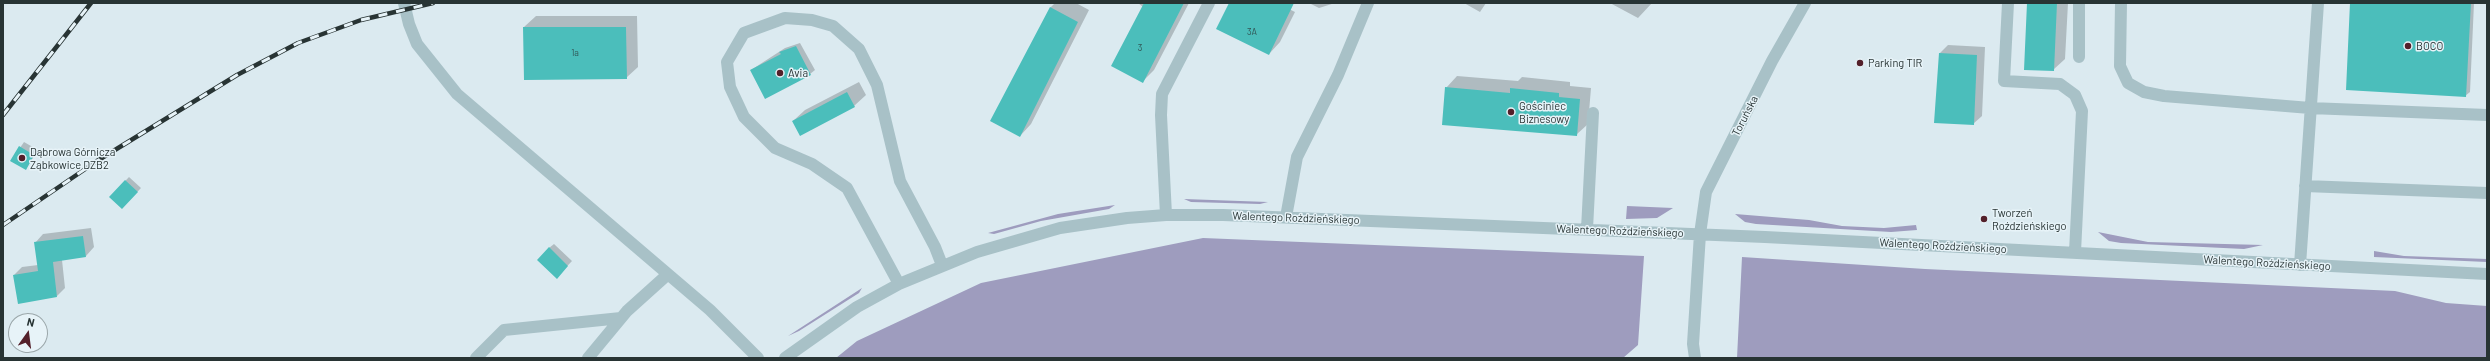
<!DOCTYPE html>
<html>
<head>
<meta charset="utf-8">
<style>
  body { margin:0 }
  #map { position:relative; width:2490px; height:361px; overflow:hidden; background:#dbeaf0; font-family:Barlow,sans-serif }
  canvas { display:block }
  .frame { position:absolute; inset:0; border:4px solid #283434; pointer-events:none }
  .north { position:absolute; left:8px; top:313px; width:40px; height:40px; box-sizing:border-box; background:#e7f3f8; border:1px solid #9ba7aa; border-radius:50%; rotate:14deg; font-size:11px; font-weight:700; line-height:16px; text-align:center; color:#283434 }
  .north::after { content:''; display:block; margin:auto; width:14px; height:18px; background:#53202a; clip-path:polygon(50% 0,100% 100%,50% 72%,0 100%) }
</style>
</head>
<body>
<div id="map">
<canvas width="2490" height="361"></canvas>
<div class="frame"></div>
<div class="north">N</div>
</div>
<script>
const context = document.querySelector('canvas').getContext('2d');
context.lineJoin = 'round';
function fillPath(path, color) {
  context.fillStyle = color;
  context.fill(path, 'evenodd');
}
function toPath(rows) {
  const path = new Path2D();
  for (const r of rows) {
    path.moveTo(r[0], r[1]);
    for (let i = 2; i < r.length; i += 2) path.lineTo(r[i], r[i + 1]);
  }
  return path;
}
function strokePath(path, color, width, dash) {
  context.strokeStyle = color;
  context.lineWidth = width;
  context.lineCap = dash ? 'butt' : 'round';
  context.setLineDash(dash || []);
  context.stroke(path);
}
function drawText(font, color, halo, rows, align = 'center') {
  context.font = font + ' Barlow,sans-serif';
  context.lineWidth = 3;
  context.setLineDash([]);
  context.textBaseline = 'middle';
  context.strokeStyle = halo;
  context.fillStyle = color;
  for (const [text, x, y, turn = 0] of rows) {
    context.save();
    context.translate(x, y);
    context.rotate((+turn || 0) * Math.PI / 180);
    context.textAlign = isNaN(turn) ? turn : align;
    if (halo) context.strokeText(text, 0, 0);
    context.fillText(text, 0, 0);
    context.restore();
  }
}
fillPath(toPath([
  [1184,199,1268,202,1260,204,1191,202],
  [1115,205,1109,209,1041,221,994,234,988,233,1058,214],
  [1627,206,1673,208,1657,218,1626,219],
  [1735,214,1809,220,1842,226,1884,228,1916,225,1917,230,1891,232,1756,224,1745,222],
  [2098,232,2148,242,2263,245,2244,249,2121,243,2109,241],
  [1203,238,1644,256,1638,345,1623,358,836,358,857,341,981,283],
  [2374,251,2404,256,2487,259,2487,262,2374,257],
  [1742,257,1925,269,2395,291,2446,303,2487,306,2487,358,1737,358],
  [862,288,859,293,799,331,788,336]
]), '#9e9cbe');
fillPath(toPath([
  [1055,3,1076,3,1089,10,1031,124,1020,136,991,121,1051,7],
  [1138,3,1189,3,1154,70,1143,81,1143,7],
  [1231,3,1277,3,1295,12,1280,42,1269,54],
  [1309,3,1335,3,1319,8],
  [1464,3,1486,3,1480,12],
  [1610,3,1652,3,1638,18],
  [2028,3,2068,3,2065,59,2053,70],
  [2351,3,2474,3,2470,92,2465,96],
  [536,16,637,16,638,67,626,78,524,27],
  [800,43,815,70,810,74,751,70,785,48],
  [1948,45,1985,47,1982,116,1973,124,1940,53],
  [1457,76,1518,81,1522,77,1570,82,1570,86,1591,88,1588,124,1576,135,1446,88],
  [859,82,866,95,854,106,793,121,805,110],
  [24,142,38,150,26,169,11,161],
  [129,177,141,188,122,208,110,197],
  [91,228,94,247,86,256,62,260,65,288,57,296,14,275,22,267,38,265,35,243,43,234],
  [554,244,572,261,557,277,549,248]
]), '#0003');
fillPath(toPath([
  [1144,3,1184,3,1143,83,1111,66],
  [1229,3,1294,3,1269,55,1216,29],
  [2027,3,2057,3,2054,71,2024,70],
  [2350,3,2471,3,2466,97,2346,90],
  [1050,7,1078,22,1020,137,990,121],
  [523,27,626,27,627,79,524,80],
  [796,46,811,75,765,99,750,70,781,54,779,52],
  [1939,53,1977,55,1974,125,1934,123],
  [1445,87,1510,93,1510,88,1559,93,1559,97,1580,99,1577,136,1442,125],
  [847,92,855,107,800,136,792,121],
  [19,146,34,155,26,170,10,161],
  [125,180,138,192,122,209,109,197],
  [83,236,86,257,53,262,57,297,18,304,13,275,38,271,34,242],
  [549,247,568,266,557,279,537,260]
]), '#4bbebb');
strokePath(toPath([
  [404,3,409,24,417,44,457,94,710,310,758,358],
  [2008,3,2004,81,2060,84,2075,95,2082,111,2075,252],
  [2121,3,2120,66,2128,83,2144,92,2164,96,2310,108,2487,115],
  [2079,57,2079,3],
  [2305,186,2487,193],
  [1166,215,1161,115,1162,94,1209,3],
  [1286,217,1297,157,1338,75,1368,3],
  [1587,229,1593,113],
  [2300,265,2318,3],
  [899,284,847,188,812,164,775,148,744,117,730,87,727,62,744,33,785,18,812,20,833,26,859,49,877,85,900,181,935,247,942,265],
  [476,358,504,330,621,318],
  [588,358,627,311,667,275],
  [785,358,857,307,899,284,977,252,1060,228,1127,218,1166,215,1223,215,1765,237,2487,274],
  [1695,358,1693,344,1700,234,1706,192,1772,61,1805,3]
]), '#a8c1c7', 12);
const rail = toPath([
  [3,115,91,3],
  [3,225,97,161,237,75,298,43,361,20,433,3]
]);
strokePath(rail, '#283434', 4.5);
strokePath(rail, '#e7f3f8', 3, [9]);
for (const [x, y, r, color] of [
  [2408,46,4,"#53202a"],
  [1860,63,4,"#53202a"],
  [780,73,4,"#53202a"],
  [1511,112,4,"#53202a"],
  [22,158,4,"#53202a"],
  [1984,219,4,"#53202a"]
]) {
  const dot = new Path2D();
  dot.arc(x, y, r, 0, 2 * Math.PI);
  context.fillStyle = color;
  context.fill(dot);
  strokePath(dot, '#e7f3f8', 1.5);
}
drawText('9px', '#315656', null, [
  ["3A",1252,32],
  ["3",1140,48],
  ["1a",575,53]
]);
drawText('11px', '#283434', '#e7f3f8', [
  ["BOCO",2416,46],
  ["Parking TIR",1868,63],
  ["Avia",788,73],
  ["Gościniec",1519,106],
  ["Biznesowy",1519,119],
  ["Dąbrowa Górnicza",30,152],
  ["Ząbkowice DZB2",30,165],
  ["Tworzeń",1992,213],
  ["Roździeńskiego",1992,226]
], 'left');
drawText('11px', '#283434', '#e7f3f8', [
  ["Toruńska",1745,116,-63],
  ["Walentego Roździeńskiego",1296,218,2],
  ["Walentego Roździeńskiego",1620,231,2],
  ["Walentego Roździeńskiego",1943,246,3],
  ["Walentego Roździeńskiego",2267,263,3]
]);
</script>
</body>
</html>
